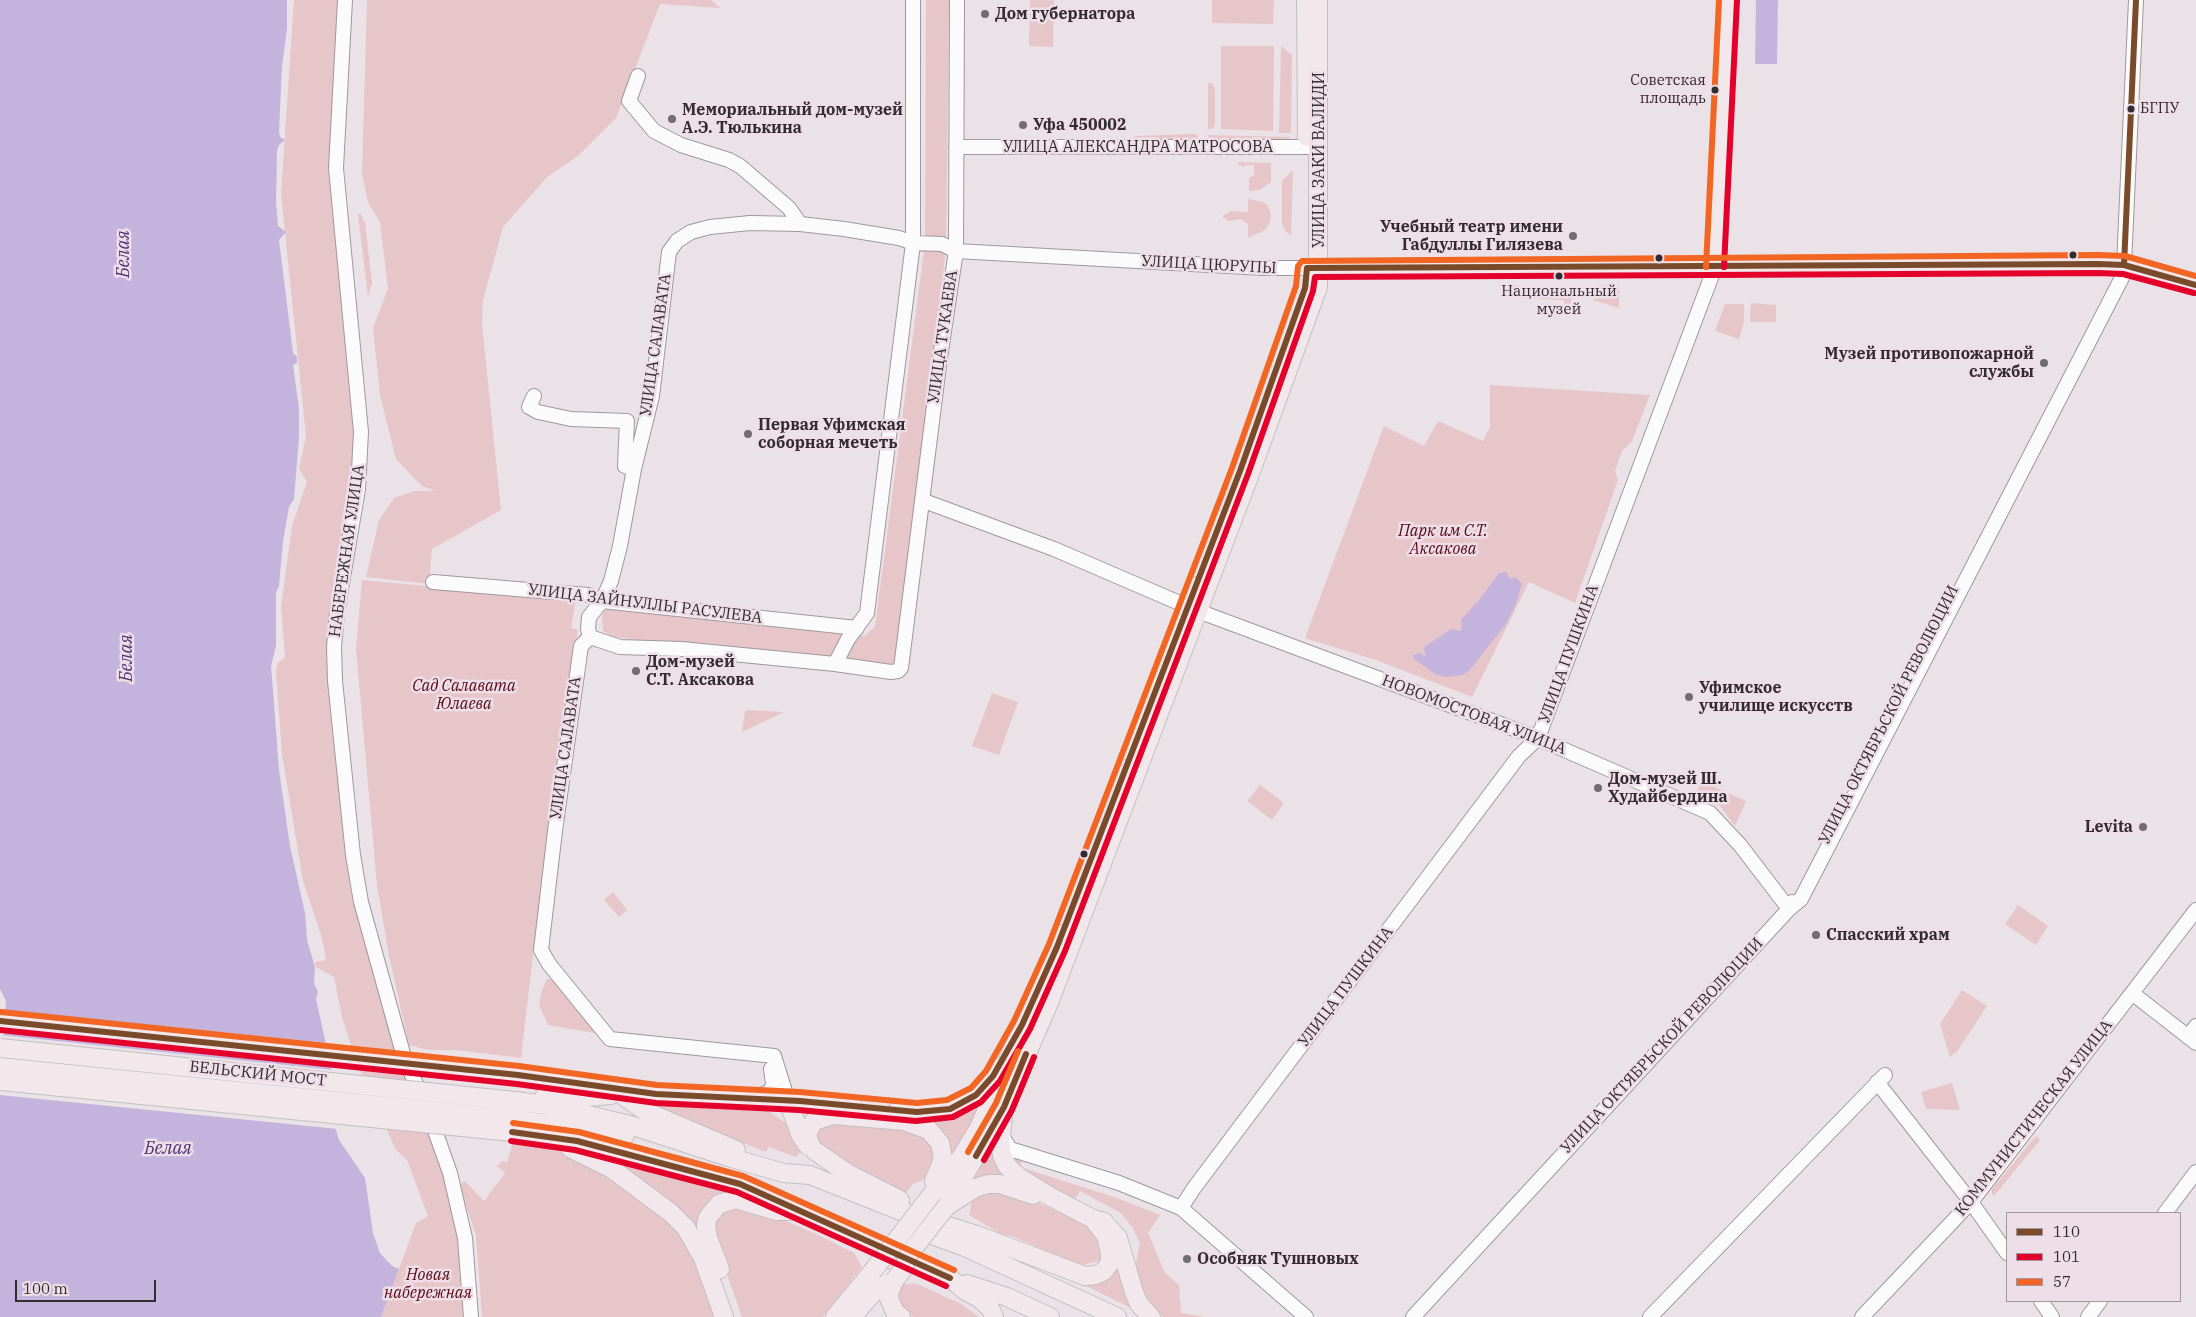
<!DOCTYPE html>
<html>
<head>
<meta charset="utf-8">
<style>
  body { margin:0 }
  #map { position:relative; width:2196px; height:1317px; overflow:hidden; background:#eae2e7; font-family:"IBM Plex Serif",serif }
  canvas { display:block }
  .legend { position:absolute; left:2006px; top:1212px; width:175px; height:90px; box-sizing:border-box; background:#eedee8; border:1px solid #a3979e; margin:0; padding:6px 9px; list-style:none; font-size:15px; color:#322c2f }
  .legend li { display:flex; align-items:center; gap:10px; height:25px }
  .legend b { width:25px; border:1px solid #a3979e }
  .scale { position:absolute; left:15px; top:1280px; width:141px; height:22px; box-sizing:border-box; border:2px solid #322c2f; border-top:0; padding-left:6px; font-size:15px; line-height:18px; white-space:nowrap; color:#322c2f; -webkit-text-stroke:4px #eedee8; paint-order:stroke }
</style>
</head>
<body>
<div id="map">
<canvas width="2196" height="1317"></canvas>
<ul class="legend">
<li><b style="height:6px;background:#7a4b2a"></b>110</li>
<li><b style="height:6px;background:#e4002b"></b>101</li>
<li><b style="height:6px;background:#f26522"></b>57</li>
</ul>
<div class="scale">100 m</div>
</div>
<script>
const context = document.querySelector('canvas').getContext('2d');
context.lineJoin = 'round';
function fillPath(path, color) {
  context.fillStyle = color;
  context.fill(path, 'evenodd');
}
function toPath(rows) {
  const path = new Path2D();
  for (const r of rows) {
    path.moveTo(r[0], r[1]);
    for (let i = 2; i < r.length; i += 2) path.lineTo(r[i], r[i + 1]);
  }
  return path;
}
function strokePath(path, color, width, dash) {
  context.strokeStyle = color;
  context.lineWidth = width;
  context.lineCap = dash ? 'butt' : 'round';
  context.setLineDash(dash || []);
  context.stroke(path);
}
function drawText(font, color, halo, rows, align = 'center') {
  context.font = font + ' "IBM Plex Serif",serif';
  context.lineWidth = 5;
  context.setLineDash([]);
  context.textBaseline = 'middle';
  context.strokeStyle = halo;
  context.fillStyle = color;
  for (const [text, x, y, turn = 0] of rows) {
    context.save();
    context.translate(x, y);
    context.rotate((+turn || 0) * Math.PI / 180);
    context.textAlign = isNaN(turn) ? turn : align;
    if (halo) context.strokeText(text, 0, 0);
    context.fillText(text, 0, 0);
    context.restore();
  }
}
fillPath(toPath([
  [294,0,340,0,335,75,356,450,348,529,339,551,331,597,348,856,423,1113,445,1177,459,1245,463,1317,381,1317,416,1223,428,1216,407,1160,396,1150,358,1066,342,1017,334,977,316,967,315,962,326,960,322,938,303,881,282,754,276,671,278,663,285,657,281,607,292,526,307,482,299,469,306,436,281,194],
  [367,0,711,0,720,8,660,4,616,118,578,156,547,177,503,227,483,300,482,324,501,510,432,549,429,584,366,577,379,520,394,498,414,491,435,491,422,486,396,459,380,395,373,328,388,289,380,222,368,202,362,174],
  [926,0,949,0,946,248,897,670,614,637,603,631,602,616,605,610,623,606,865,636,875,626,925,243],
  [1030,0,1054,0,1053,47,1029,46],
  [1212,0,1274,0,1273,24,1212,23],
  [1221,46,1274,46,1273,131,1221,129],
  [1281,46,1292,55,1291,133,1279,133],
  [1208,83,1212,83,1215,89,1215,126,1211,129,1208,129],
  [1193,134,1198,135,1197,140,1134,142,1132,140,1135,136],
  [1206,135,1290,137,1289,141,1213,140],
  [1238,162,1271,163,1271,182,1260,190,1249,191,1249,178,1254,175,1254,165,1246,165,1243,167,1238,164],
  [1293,170,1291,236,1285,231,1282,224,1282,181],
  [1248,199,1263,202,1268,206,1271,215,1269,224,1265,230,1248,238,1248,224,1241,219,1228,221,1222,216,1232,211,1248,212],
  [360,213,365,223,372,283,368,297,358,214],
  [1514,285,1541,287,1572,297,1568,314,1564,314,1564,300,1512,298,1511,288],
  [1598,285,1619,286,1619,308,1593,300],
  [1751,303,1776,305,1776,322,1750,322],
  [1725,304,1744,304,1744,322,1739,339,1715,331],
  [1490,385,1650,395,1632,441,1622,451,1615,471,1618,480,1575,603,1529,582,1472,697,1376,660,1305,638,1384,426,1424,446,1438,421,1483,441,1490,427],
  [362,580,576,600,571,628,578,630,542,878,521,1058,457,1050,428,1050,409,1045,389,956,377,885,356,649],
  [992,693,1018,702,999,755,972,746],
  [748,710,784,712,742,732,745,711],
  [1701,781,1746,801,1735,826,1720,806,1697,792],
  [1260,785,1284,803,1272,820,1247,801],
  [613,892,627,910,619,917,604,900],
  [2018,905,2048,926,2036,945,2005,924],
  [547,979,554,979,600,1034,548,1025,539,1005,542,990],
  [1962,990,1987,1006,1958,1050,1950,1057,1940,1024],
  [1952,1083,1960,1110,1926,1109,1921,1092],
  [980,1099,981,1107,951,1160,919,1118],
  [652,1102,763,1109,770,1112,787,1124,800,1153,796,1157,769,1147,766,1152,650,1106],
  [825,1123,903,1127,925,1134,937,1152,927,1178,913,1184,905,1194,867,1175,818,1147,814,1131],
  [2036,1136,2040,1140,1994,1196,1992,1194,1992,1189],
  [996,1138,1018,1182,971,1181],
  [513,1142,575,1154,596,1163,682,1231,719,1317,482,1317,476,1235,459,1185,465,1181,484,1201,505,1173,497,1166,502,1161,507,1162],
  [1005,1154,1022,1157,1020,1167,1114,1197,1160,1215,1148,1233,1165,1273,1179,1285,1181,1313,1205,1317,1163,1317,1154,1308,1145,1295,1138,1274,1136,1263,1140,1244,1133,1228,1121,1213,1080,1191,1075,1199,1037,1183],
  [616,1162,686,1178,736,1193,725,1194,703,1241],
  [991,1189,1028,1198,1089,1226,1105,1246,1100,1266,1097,1261,1084,1265,1065,1259,1012,1236,1001,1234,969,1215,972,1201,969,1199],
  [728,1204,774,1216,816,1234,854,1253,862,1267,823,1317,742,1317,719,1252,712,1218],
  [1118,1253,1135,1310,1074,1280,1086,1282],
  [915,1283,961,1304,979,1317,914,1317,907,1313,895,1301,901,1285]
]), '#e6c6c8');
fillPath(toPath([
  [0,0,287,0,287,29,282,66,279,132,280,137,285,140,279,145,277,151,276,202,278,226,286,232,279,240,293,353,297,357,297,363,293,365,299,409,299,437,294,499,289,507,283,541,279,586,276,592,276,646,271,666,273,691,279,770,290,846,305,913,307,940,315,967,314,983,318,992,316,999,332,1072,333,1121,339,1140,365,1178,373,1233,380,1253,392,1266,399,1269,381,1317,0,1317,0,1091,6,1001,0,989],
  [1756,0,1778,0,1777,64,1755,64],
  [1506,572,1510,579,1516,577,1522,584,1516,604,1506,624,1469,671,1462,675,1446,677,1435,674,1414,659,1413,655,1421,653,1425,657,1426,654,1423,648,1451,629,1460,631,1462,628,1461,620,1480,599,1499,573]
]), '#c4b3dc');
fillPath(toPath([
  [3,1010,328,1043,334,1067,1,1032],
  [1,1035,334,1070,335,1091,0,1057],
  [0,1060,335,1120,338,1129,0,1095]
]), '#eae2e7');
const minor = toPath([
  [345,0,336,168,361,432,358,489,337,613,334,647,335,681,353,855,361,902,404,1057,428,1111,450,1173,465,1238,471,1317],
  [638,76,629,101,654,131,681,145,729,160,740,166,789,208,800,224],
  [956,147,1319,147],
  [2120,273,2124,265,2136,0],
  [534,396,529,407,538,412,571,419,627,421,625,466,634,469],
  [924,501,1054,549,1198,611,1530,735,1710,813,1740,845,1789,909,1801,899,2128,266],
  [433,582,588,595,602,601,857,628],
  [590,637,620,647,681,649,835,664,891,672,898,671,901,668,940,358,956,251,957,0],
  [835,664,848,639,867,613,913,243,913,0],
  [2132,993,2196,1043],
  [2188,1037,2196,1026],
  [1877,1082,1971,1202,2007,1253],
  [751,1096,765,1094,771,1090,773,1084,771,1069],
  [788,1101,774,1056,610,1039,549,964,541,950,555,831,581,646,590,637,588,629,589,617,602,601,611,581,620,546,634,469,652,396,669,252,677,241,691,232,710,227,750,223,800,224,844,229,899,238,913,243,942,244,956,251,1264,268,1307,268],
  [1001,1134,1010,1149,1119,1183,1181,1208,1306,1317],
  [1181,1208,1194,1188,1519,756,1538,738,1715,267],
  [2165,1213,2196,1172],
  [2041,1301,2052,1317],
  [1413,1317,1789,909,1792,902],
  [1650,1317,1885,1075],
  [1862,1317,1971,1202,2196,910],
  [2088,1317,2100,1301]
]);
const major = toPath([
  [1306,0,1307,137],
  [1715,267,1728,0],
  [1308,268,2098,264,2124,265,2196,285],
  [1132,753,1195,586],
  [518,1075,656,1094,853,1106],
  [612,1088,645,1111,736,1150],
  [544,1097,575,1098,611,1095],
  [515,1101,546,1105,630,1125,728,1157,784,1173,810,1175,898,1210,977,1235,1085,1276,1096,1275,1104,1271,1110,1263,1110,1253,1106,1236,1093,1219],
  [788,1101,801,1136,808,1146],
  [897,1111,939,1112,962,1104,976,1095,993,1076,997,1067],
  [1003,1118,1000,1142,1002,1155,1007,1166,1020,1178,1051,1197,1093,1219,1104,1222,1118,1238,1134,1292,1139,1304,1151,1317],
  [513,1119,625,1135],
  [512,1132,577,1141,619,1151,689,1168,754,1188,950,1278,964,1290,980,1299,990,1308,994,1317],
  [570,1148,612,1169,671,1213,686,1228,703,1258,724,1317],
  [929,1198,962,1156,979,1128,1062,934],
  [900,1200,847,1173,815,1151,810,1145,807,1133,814,1121,834,1115,904,1121,929,1130,940,1143,943,1159,934,1181],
  [947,1206,975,1188,988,1184,1000,1184,1033,1195],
  [946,1207,1004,1107,1050,1000,1250,474,1318,287,1318,0],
  [913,1228,965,1247,1117,1317],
  [720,1269,708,1238,706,1225,708,1217,719,1204,736,1199,777,1211,790,1211],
  [894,1281,888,1296,895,1312,901,1317],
  [967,1284,1007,1297,1050,1317],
  [835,1317,872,1272],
  [852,1317,886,1278]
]);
strokePath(minor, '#9e989c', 16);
strokePath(major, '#c3bfc1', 20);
strokePath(minor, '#fcfbfb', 14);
strokePath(major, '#f2e7eb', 18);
const majorBridge = toPath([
  [0,1021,518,1075],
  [0,1048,515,1101],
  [0,1067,513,1119],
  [0,1081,512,1132],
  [872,1272,929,1198],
  [894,1281,903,1269,909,1254,946,1207]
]);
strokePath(majorBridge, '#c3bfc1', 20, []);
strokePath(majorBridge, '#f2e7eb', 18);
strokePath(toPath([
  [2124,265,2136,0],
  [0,1021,518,1075,656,1094,800,1101,917,1112,950,1109,976,1095,993,1076,1022,1025,1057,947,1240,471,1305,288,1307,268,2098,264,2124,265,2196,285],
  [512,1132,577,1141,740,1184,950,1278],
  [976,1156,1004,1107,1026,1054]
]), '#7a4b2a', 6);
strokePath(toPath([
  [1724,267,1737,0],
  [0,1030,517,1084,656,1103,799,1110,916,1121,953,1117,981,1102,1000,1081,1030,1029,1065,951,1248,474,1313,291,1315,277,2098,273,2123,274,2194,293],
  [511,1141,575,1150,737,1192,946,1286],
  [984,1160,1012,1110,1034,1057]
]), '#e4002b', 6);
strokePath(toPath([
  [1706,267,1719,0],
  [1,1012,519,1066,657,1085,800,1092,917,1103,947,1100,971,1088,986,1071,1014,1021,1049,944,1232,468,1296,286,1298,266,1302,261,2098,255,2125,256,2196,276],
  [513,1123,579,1132,743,1176,954,1270],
  [968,1152,996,1103,1018,1051]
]), '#f26522', 6);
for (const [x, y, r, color] of [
  [985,14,5,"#726c6f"],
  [1715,90,4.5,"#322c2f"],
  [2131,109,4.5,"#322c2f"],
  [672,119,5,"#726c6f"],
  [1023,125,5,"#726c6f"],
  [1573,236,5,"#726c6f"],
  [2073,255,4.5,"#322c2f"],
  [1659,258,4.5,"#322c2f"],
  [1559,276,4.5,"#322c2f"],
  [2044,363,5,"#726c6f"],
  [748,434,5,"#726c6f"],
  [636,671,5,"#726c6f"],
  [1689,697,5,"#726c6f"],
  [1598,788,5,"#726c6f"],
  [2143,827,5,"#726c6f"],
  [1084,854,4.5,"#322c2f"],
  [1816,935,5,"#726c6f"],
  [1187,1259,5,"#726c6f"]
]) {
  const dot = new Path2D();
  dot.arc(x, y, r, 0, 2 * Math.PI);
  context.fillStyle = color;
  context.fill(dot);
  strokePath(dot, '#eedee8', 2);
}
drawText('15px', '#322c2f', '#eedee8', [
  ["Советская",1706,81],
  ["площадь",1706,99],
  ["БГПУ",2140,109,"left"],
  ["Национальный",1559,292,"center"],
  ["музей",1559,310,"center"]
], 'right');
drawText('bold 16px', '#322c2f', '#eedee8', [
  ["Дом губернатора",995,14],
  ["Мемориальный дом-музей",682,110],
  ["А.Э. Тюлькина",682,128],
  ["Уфа 450002",1033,125],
  ["Учебный театр имени",1563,227,"right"],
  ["Габдуллы Гилязева",1563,245,"right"],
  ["Музей противопожарной",2034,354,"right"],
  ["службы",2034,372,"right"],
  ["Первая Уфимская",758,425],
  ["соборная мечеть",758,443],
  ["Дом-музей",646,662],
  ["С.Т. Аксакова",646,680],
  ["Уфимское",1699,688],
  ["училище искусств",1699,706],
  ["Дом-музей Ш.",1608,779],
  ["Худайбердина",1608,797],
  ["Levita",2133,827,"right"],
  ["Спасский храм",1826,935],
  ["Особняк Тушновых",1197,1259]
], 'left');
drawText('16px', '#322c2f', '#eedee8', [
  ["УЛИЦА АЛЕКСАНДРА МАТРОСОВА",1138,147],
  ["УЛИЦА ЗАКИ ВАЛИДИ",1319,160,-90],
  ["УЛИЦА ЦЮРУПЫ",1209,265,3],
  ["УЛИЦА ТУКАЕВА",943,337,-82],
  ["УЛИЦА САЛАВАТА",656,345,-82],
  ["НАБЕРЕЖНАЯ УЛИЦА",347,551,-82],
  ["УЛИЦА ЗАЙНУЛЛЫ РАСУЛЕВА",645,604,7],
  ["УЛИЦА ПУШКИНА",1569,654,-70],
  ["НОВОМОСТОВАЯ УЛИЦА",1474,715,21],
  ["УЛИЦА ОКТЯБРЬСКОЙ РЕВОЛЮЦИИ",1889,715,-63],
  ["УЛИЦА САЛАВАТА",566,748,-82],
  ["УЛИЦА ПУШКИНА",1346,987,-53],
  ["УЛИЦА ОКТЯБРЬСКОЙ РЕВОЛЮЦИИ",1662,1046,-47],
  ["БЕЛЬСКИЙ МОСТ",258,1074,6],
  ["КОММУНИСТИЧЕСКАЯ УЛИЦА",2034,1118,-52]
]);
drawText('italic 16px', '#590814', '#eedee8', [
  ["Парк им С.Т.",1443,531],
  ["Аксакова",1443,549],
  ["Сад Салавата",464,686],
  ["Юлаева",464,704],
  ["Новая",428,1275],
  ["набережная",428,1293]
]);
drawText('italic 18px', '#4f3275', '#eedee8', [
  ["Белая",124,254,-90],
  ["Белая",127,658,-90],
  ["Белая",168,1149]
]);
</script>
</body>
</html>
